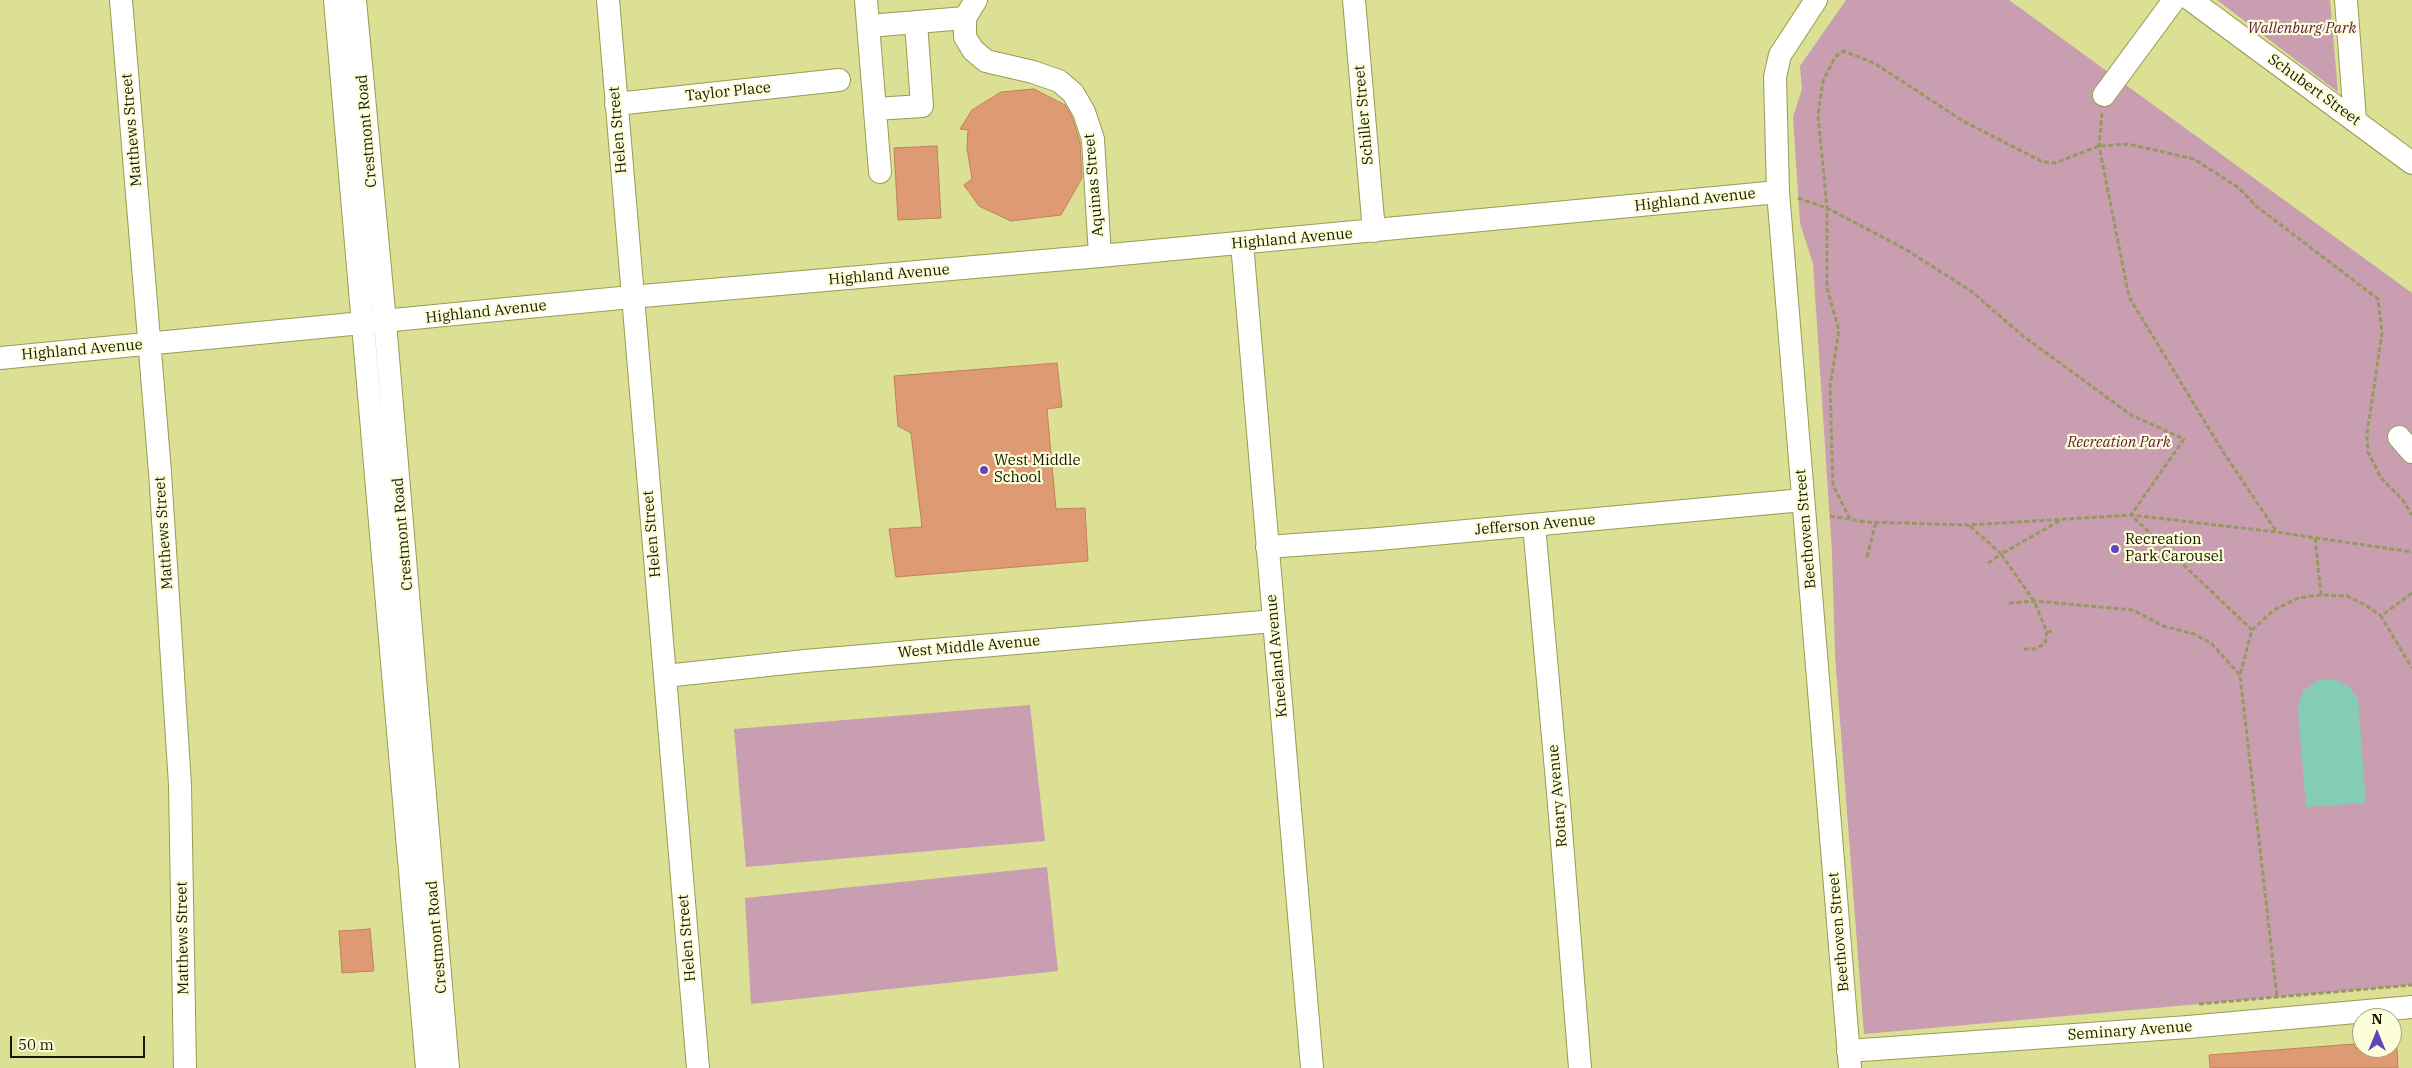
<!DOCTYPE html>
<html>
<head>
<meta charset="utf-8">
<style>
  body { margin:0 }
  #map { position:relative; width:2412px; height:1068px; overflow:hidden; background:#dce094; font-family:"IBM Plex Serif",serif }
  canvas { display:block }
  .north { position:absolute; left:2352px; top:1008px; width:50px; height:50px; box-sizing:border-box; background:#fbfed9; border:1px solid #a0a282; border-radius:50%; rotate:0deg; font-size:14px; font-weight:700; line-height:20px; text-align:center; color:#181800 }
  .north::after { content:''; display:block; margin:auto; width:18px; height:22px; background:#6443bc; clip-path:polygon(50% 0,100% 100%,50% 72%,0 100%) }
  .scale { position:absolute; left:10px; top:1036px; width:135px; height:22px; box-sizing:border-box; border:2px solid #181800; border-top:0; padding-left:6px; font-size:15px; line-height:18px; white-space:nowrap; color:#181800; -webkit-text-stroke:4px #fbfed9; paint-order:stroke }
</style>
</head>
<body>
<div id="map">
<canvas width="2412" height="1068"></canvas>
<div class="north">N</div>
<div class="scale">50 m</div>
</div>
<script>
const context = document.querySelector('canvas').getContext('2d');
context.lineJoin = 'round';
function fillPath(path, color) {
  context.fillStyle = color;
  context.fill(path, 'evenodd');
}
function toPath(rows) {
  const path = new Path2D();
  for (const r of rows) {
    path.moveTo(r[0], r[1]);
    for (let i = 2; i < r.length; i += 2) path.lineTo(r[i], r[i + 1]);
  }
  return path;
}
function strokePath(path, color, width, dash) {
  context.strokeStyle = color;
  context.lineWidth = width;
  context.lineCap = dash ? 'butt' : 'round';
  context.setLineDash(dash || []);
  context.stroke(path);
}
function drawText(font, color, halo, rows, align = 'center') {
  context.font = font + ' "IBM Plex Serif",serif';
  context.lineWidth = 4.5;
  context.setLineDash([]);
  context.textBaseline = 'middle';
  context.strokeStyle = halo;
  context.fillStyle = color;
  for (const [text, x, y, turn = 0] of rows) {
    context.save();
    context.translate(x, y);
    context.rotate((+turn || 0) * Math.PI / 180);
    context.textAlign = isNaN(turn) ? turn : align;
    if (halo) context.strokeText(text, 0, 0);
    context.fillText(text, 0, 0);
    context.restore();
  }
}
fillPath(toPath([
  [1846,0,2009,0,2412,293,2412,985,1864,1034,1835,655,1832,552,1813,264,1800,223,1793,117,1802,89,1800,66],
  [2217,0,2330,0,2338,92],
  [1030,705,1045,841,746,867,734,729],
  [1047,867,1058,971,751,1004,745,898]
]), '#c89eb0');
fillPath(toPath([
  [2333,679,2348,686,2358,699,2366,803,2306,807,2298,709,2303,691,2318,680]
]), '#85ccb4');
const building = toPath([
  [1034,89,1065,105,1072,117,1080,142,1082,178,1061,215,1011,221,979,206,964,185,972,179,967,148,968,130,960,129,972,110,1001,92,1034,89],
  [937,146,941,218,898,220,894,148,937,146],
  [1057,363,1062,407,1047,409,1056,509,1085,508,1088,561,896,577,889,529,922,527,911,433,898,426,894,376,1057,363],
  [370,929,374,971,342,973,339,931,370,929],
  [2354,1044,2355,1048,2397,1047,2398,1068,2210,1068,2209,1055,2354,1044]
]);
fillPath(building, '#de9a73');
strokePath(building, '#c28059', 1);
const minor = toPath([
  [121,0,160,472,180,785,185,1068],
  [335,0,427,1068],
  [355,0,385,322,448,1068],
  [608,0,698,1068],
  [866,0,880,172],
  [976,0,965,18,965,37,973,50,986,61,1033,72,1059,81,1073,93,1084,112,1093,139,1100,256],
  [1354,0,1374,231],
  [1816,0,1780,55,1775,77,1778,192,1850,1068],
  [2191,0,2412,163],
  [2346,0,2355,120],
  [869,26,965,18],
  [2104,95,2174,0],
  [616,104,839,80],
  [875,109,922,106,916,22],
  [1242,243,1312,1068],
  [0,358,631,297,1100,256,1778,192],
  [2399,437,2412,452],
  [1534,525,1559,804,1580,1068],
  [1267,547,1379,539,1803,500],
  [665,676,805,661,1274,621],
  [1848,1051,2188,1027,2412,1007]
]);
strokePath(minor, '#989b50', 24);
strokePath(toPath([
  [2102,113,2099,146,2129,297,2222,450,2276,531],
  [1798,198,1827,208,1905,249,1971,291,2023,336,2131,415,2184,439,2131,515,2252,630,2240,675],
  [1830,516,1866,522,1969,525,2131,515,2276,532,2412,552],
  [1850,519,1833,485,1830,387,1839,330,1827,288,1827,208,1818,115,1823,81,1835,57,1843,51,1874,63,1963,121,2043,162,2055,163,2099,146,2128,144,2194,159,2239,188,2256,206,2378,299,2382,333,2367,434,2368,452,2381,478,2402,499,2412,515],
  [1970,526,2001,554,1987,564],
  [2315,538,2321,595],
  [1867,557,1876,522],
  [2412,593,2381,616,2412,668],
  [2009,603,2034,601,2133,610,2163,626,2194,634,2211,643,2240,675,2277,997],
  [2252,630,2274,610,2298,598,2321,595,2347,596,2367,606,2381,616],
  [2047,632,2054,631],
  [2024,649,2034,649,2045,644,2047,632,2034,601,2001,554,2061,520],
  [2199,1004,2412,985]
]), '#979a60', 3, [5, 2.5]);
strokePath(minor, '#fff', 22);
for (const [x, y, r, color] of [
  [984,470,5,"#6443bc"],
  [2115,549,5,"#6443bc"]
]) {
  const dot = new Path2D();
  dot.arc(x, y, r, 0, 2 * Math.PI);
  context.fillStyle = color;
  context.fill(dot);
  strokePath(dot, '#fbfed9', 2);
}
drawText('italic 15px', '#601940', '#fbfed9', [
  ["Wallenburg Park",2302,29],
  ["Recreation Park",2119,443]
]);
drawText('15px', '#181800', '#fbfed9', [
  ["Schubert Street",2314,90,36],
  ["Taylor Place",728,92,-6],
  ["Schiller Street",1364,115,-95],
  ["Matthews Street",132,130,-95],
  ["Helen Street",618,130,-95],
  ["Crestmont Road",367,131,-95],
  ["Aquinas Street",1094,185,-95],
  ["Highland Avenue",1695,200,-6],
  ["Highland Avenue",1292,239,-5],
  ["Highland Avenue",889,275,-5],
  ["Highland Avenue",486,312,-6],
  ["Highland Avenue",82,350,-5],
  ["Jefferson Avenue",1535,525,-5],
  ["Beethoven Street",1806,529,-95],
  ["Matthews Street",164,533,-94],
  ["Crestmont Road",403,534,-95],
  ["Helen Street",652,534,-95],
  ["West Middle Avenue",969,647,-5],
  ["Kneeland Avenue",1277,656,-95],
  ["Rotary Avenue",1558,796,-95],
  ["Beethoven Street",1839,932,-95],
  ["Crestmont Road",437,937,-95],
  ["Matthews Street",183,938,-91],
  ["Helen Street",687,938,-95],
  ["Seminary Avenue",2130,1031,-4]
]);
drawText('15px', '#181800', '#fbfed9', [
  ["West Middle",994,461],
  ["School",994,478],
  ["Recreation",2125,540],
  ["Park Carousel",2125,557]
], 'left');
</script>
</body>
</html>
